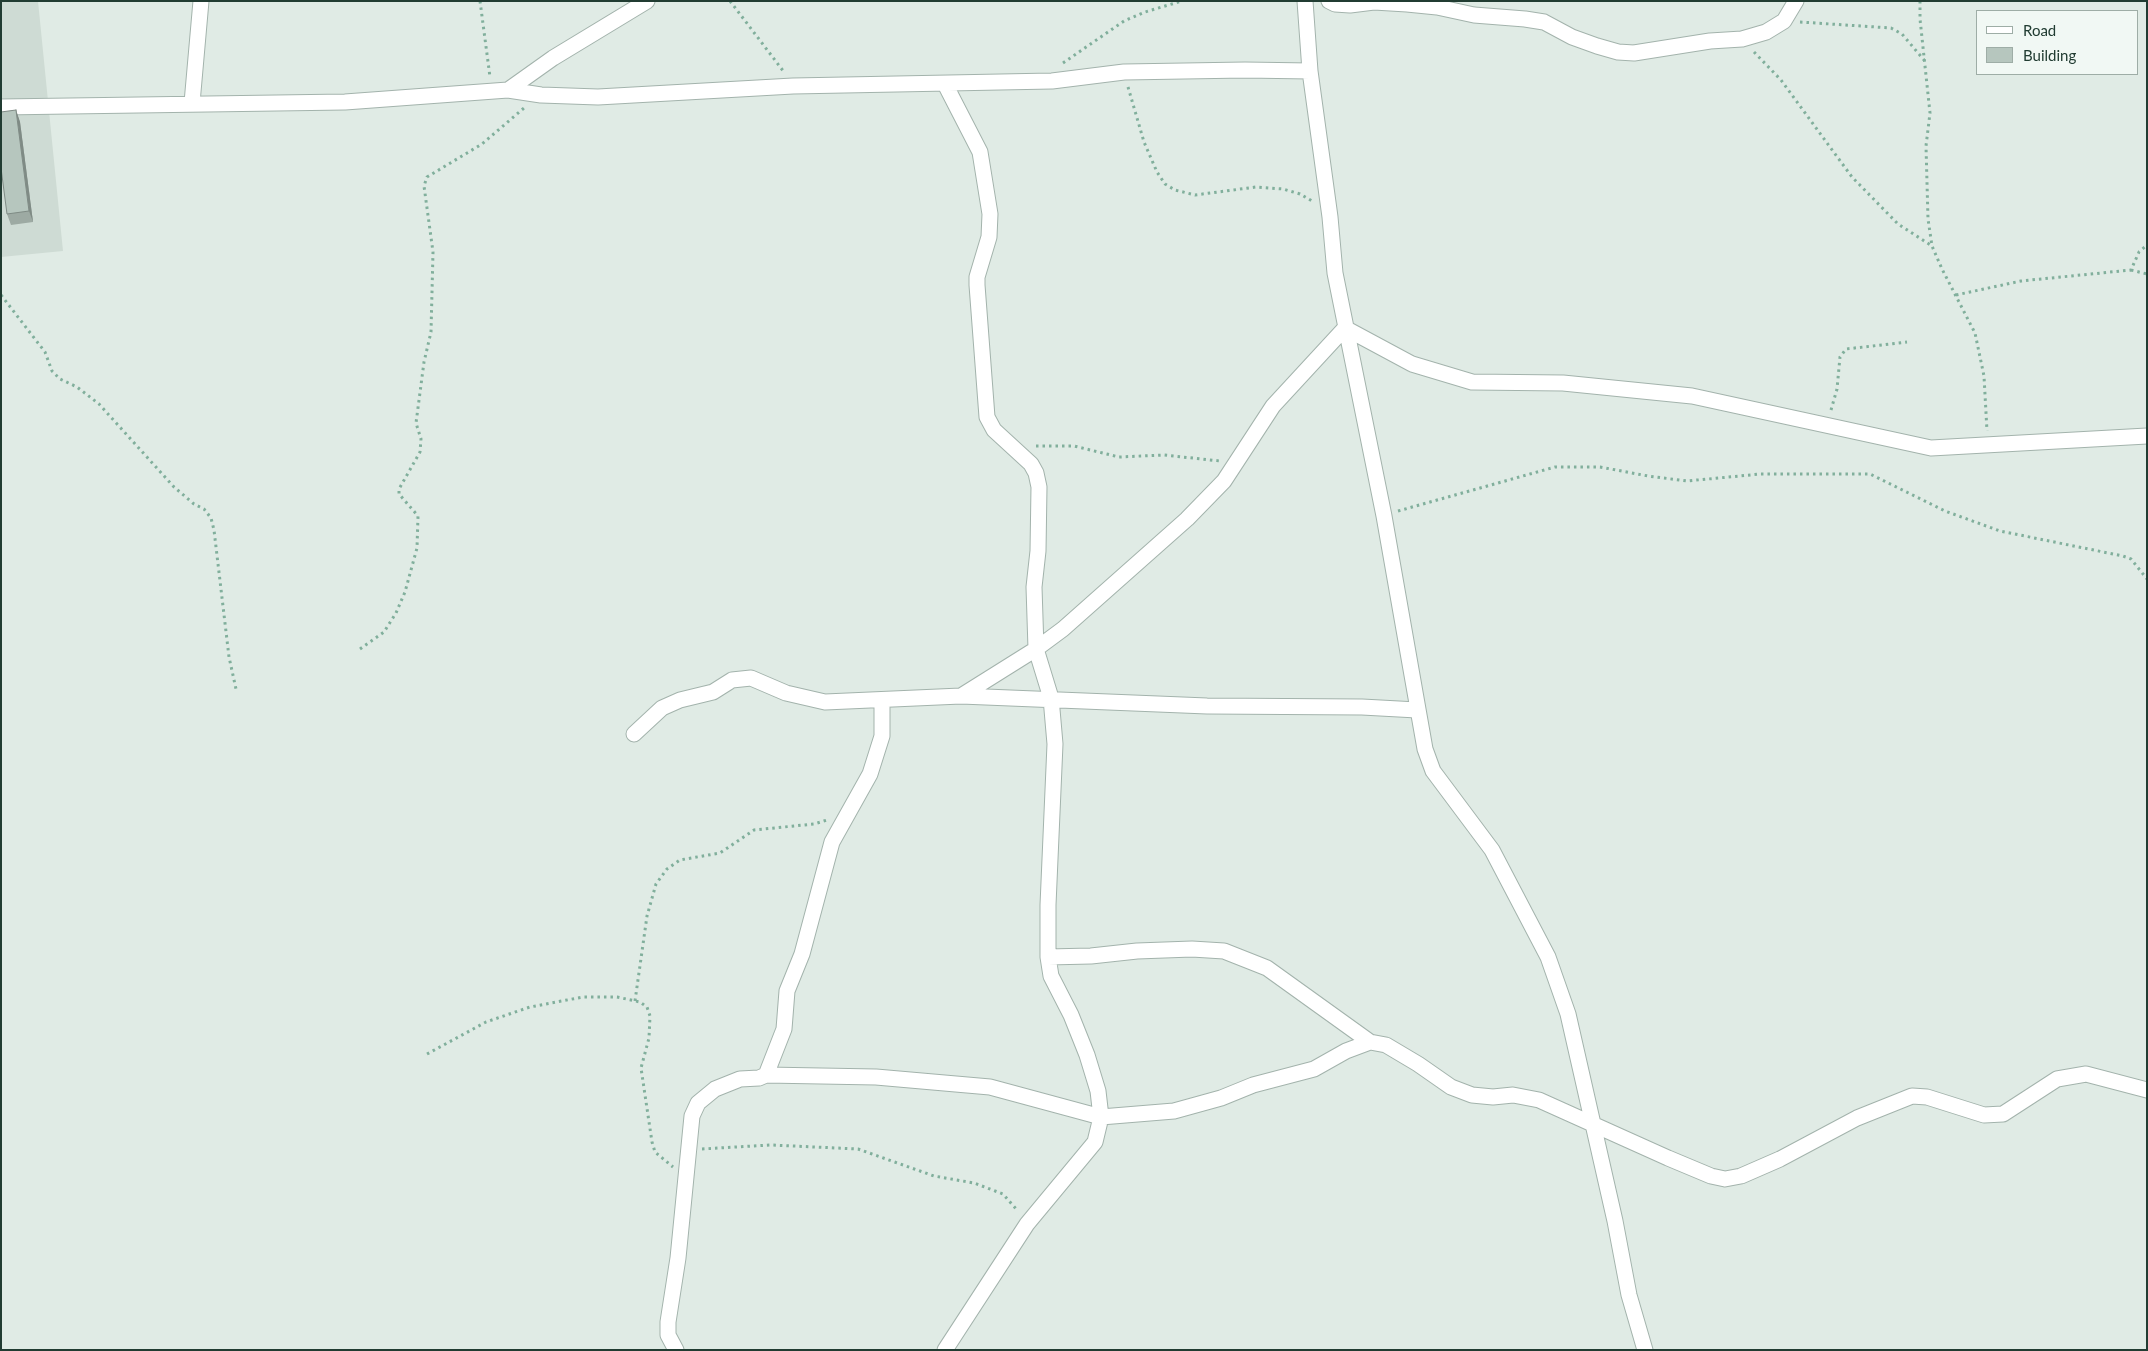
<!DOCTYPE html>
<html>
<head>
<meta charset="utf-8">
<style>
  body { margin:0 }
  #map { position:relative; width:2148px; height:1351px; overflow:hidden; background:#e0ebe5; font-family:Lato,sans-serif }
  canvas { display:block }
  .frame { position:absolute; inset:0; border:2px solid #213c32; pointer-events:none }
  .legend { position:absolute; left:1976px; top:10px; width:162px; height:65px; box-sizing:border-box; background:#f1f8f4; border:1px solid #9eada6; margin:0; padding:6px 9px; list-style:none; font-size:15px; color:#213c32 }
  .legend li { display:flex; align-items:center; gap:10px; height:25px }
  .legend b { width:25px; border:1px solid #9eada6 }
</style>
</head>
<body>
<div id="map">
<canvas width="2148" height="1351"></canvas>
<div class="frame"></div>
<ul class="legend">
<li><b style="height:6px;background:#fff"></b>Road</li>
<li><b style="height:14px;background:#b6c6be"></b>Building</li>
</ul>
</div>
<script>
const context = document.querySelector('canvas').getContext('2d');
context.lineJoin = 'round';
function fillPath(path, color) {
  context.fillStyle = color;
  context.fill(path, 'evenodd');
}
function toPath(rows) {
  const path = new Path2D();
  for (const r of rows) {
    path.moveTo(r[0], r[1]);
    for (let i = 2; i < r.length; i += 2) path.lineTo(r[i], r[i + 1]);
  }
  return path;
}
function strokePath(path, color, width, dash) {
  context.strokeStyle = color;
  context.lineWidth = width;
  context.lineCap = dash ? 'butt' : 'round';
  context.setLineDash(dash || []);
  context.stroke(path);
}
fillPath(toPath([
  [1,1,38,1,63,251,1,257]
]), '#cedbd4');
const minor = toPath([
  [1305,1,1310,71,1330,217,1335,273,1384,516,1425,749,1433,771,1492,850,1548,957,1568,1014,1615,1221,1629,1295,1645,1350],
  [1329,1,1335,4,1350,5,1374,2,1407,4,1437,7,1474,15,1525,19,1544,22,1572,37,1597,46,1618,52,1634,53,1710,41,1742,39,1766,32,1784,21,1796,1],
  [945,84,980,152,990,214,989,237,977,277,977,285,987,417,994,430,1031,464,1036,473,1039,487,1038,551,1034,587,1036,649,1051,698,1055,744,1048,905,1048,957,1051,976,1071,1015,1087,1055,1098,1091,1101,1117,1095,1142,1027,1224,945,1350],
  [508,90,553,58,647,1],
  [192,103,201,1],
  [1,107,345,102,508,90,541,95,598,97,793,86,1052,81,1124,72,1245,70,1310,71],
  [961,696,1036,649,1063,629,1187,519,1224,481,1273,406,1345,328,1412,364,1472,382,1563,383,1692,396,1931,448,2147,436],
  [634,734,662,708,680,700,713,692,732,680,751,678,786,693,825,702,961,696,1207,706,1362,707,1417,710],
  [1048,957,1091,956,1137,951,1192,949,1224,951,1267,968,1370,1042],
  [766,1075,876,1077,990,1087,1101,1117,1174,1111,1221,1098,1253,1085,1314,1069,1346,1051,1370,1042,1386,1045,1418,1064,1451,1087,1472,1095,1493,1097,1513,1095,1539,1100,1668,1158,1711,1176,1725,1179,1741,1176,1780,1159,1857,1118,1912,1096,1927,1097,1984,1115,2003,1114,2057,1079,2086,1074,2147,1090],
  [676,1350,668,1335,668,1322,678,1258,692,1116,698,1103,715,1089,740,1079,759,1078,766,1075,784,1029,787,991,802,954,832,842,870,774,882,736,882,700]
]);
strokePath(minor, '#a3b3ac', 17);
strokePath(toPath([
  [480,1,490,77],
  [730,1,784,72],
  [1920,1,1920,19,1930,113,1926,146,1928,219,1932,246,1942,269,1975,333,1984,376,1987,431],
  [1800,22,1891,28,1902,34,1924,60],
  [1754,52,1781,80,1852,177,1898,224,1932,246],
  [1063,63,1124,21,1145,12,1182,1],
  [1128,87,1144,142,1157,172,1165,184,1175,190,1195,195,1256,187,1283,189,1300,194,1312,201],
  [2131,270,2147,274],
  [1,295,45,352,52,371,60,379,77,387,99,404,174,487,194,504,204,509,211,518,214,530,229,657,236,689],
  [1956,295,2021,281,2131,270,2139,252,2147,245],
  [1831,410,1837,389,1840,357,1846,349,1907,342],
  [1036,446,1074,446,1119,457,1164,455,1220,461],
  [1398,511,1555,467,1600,467,1648,476,1687,481,1760,474,1870,474,1945,511,2000,531,2123,556,2131,559,2147,579],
  [360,649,384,632,396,613,405,592,417,548,418,516,399,494,399,489,420,452,421,439,416,423,424,362,431,332,433,252,424,186,427,177,482,144,524,108],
  [635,1001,647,916,656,884,667,869,680,860,720,853,754,830,814,824,827,820],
  [427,1054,486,1022,530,1007,583,997,617,997,640,1002,647,1007,650,1016,649,1038,641,1068,652,1142,655,1152,673,1167],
  [702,1149,771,1145,858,1149,934,1176,974,1183,1003,1194,1018,1211]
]), '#81af9c', 3, [2.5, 4]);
strokePath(minor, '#fff', 15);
fillPath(toPath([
  [16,110,20,122,33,222,11,225,7,214]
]), '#9daaa3');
fillPath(toPath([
  [16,110,20,122,33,222,29,211]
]), '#7f8b85');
const building = toPath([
  [16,110,29,211,7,214,1,168,1,112,16,110]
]);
fillPath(building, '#b6c6be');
strokePath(building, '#7f8b85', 1);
</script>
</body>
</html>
